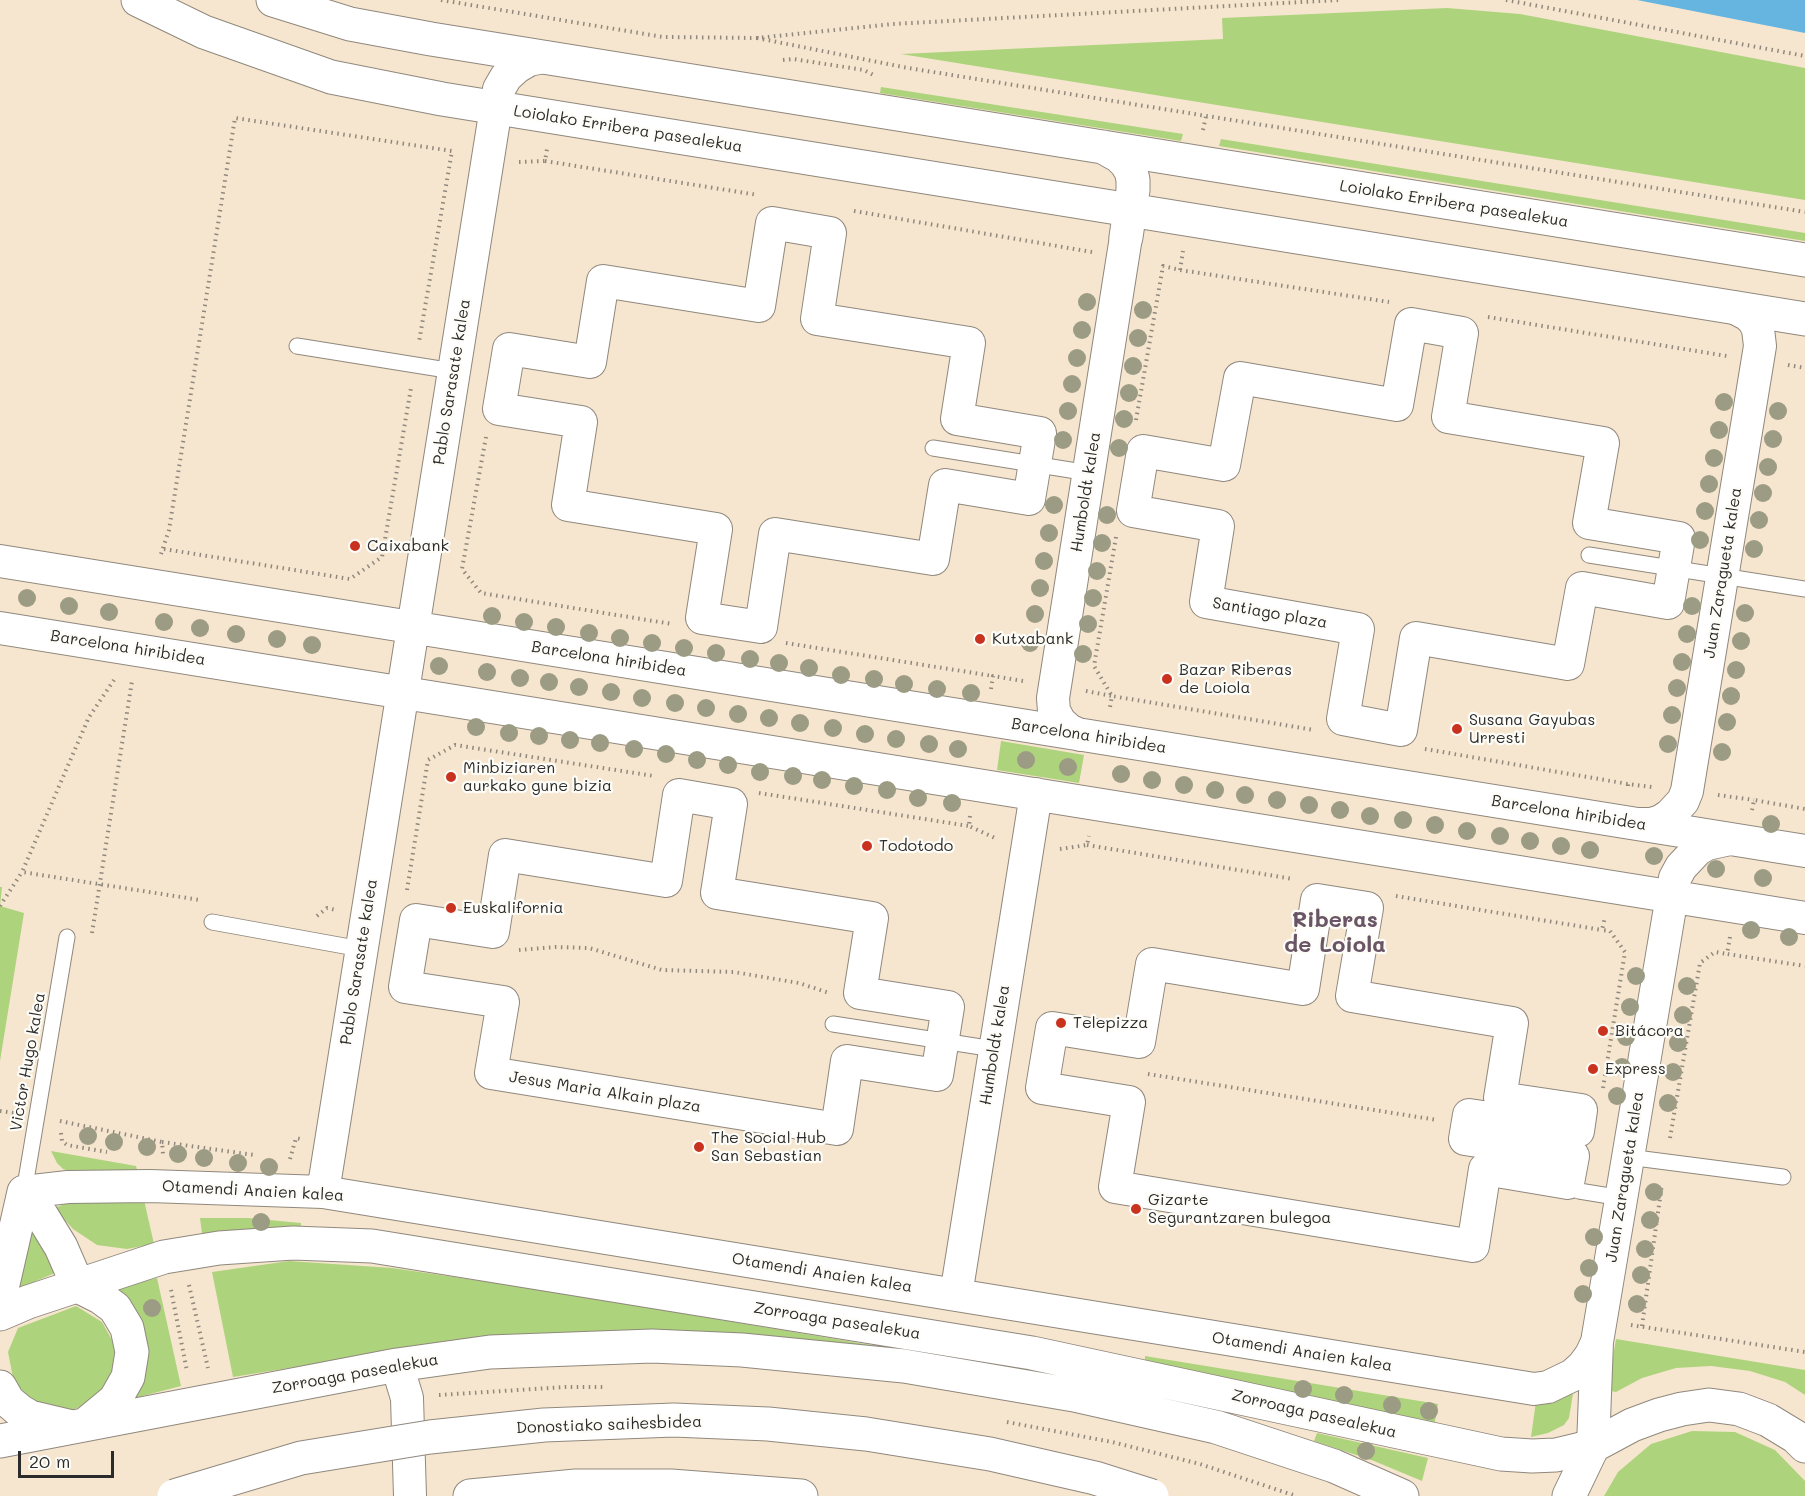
<!DOCTYPE html>
<html>
<head>
<meta charset="utf-8">
<style>
  body { margin:0 }
  #map { position:relative; width:1805px; height:1496px; overflow:hidden; background:#f6e6cf; font-family:Mali,sans-serif }
  canvas { display:block }
  .scale { position:absolute; left:18px; top:1451px; width:96px; height:27px; box-sizing:border-box; border:3px solid #2b2b2b; border-top:0; padding-left:8px; font-size:18px; line-height:21px; white-space:nowrap; color:#2b2b2b; -webkit-text-stroke:4px #fdfcf7; paint-order:stroke }
</style>
</head>
<body>
<div id="map">
<canvas width="1805" height="1496"></canvas>
<div class="scale">20 m</div>
</div>
<script>
const context = document.querySelector('canvas').getContext('2d');
context.lineJoin = 'round';
function fillPath(path, color) {
  context.fillStyle = color;
  context.fill(path, 'evenodd');
}
function toPath(rows) {
  const path = new Path2D();
  for (const r of rows) {
    path.moveTo(r[0], r[1]);
    for (let i = 2; i < r.length; i += 2) path.lineTo(r[i], r[i + 1]);
  }
  return path;
}
function strokePath(path, color, width, dash) {
  context.strokeStyle = color;
  context.lineWidth = width;
  context.lineCap = dash ? 'butt' : 'round';
  context.setLineDash(dash || []);
  context.stroke(path);
}
function drawText(font, color, halo, rows, align = 'center') {
  context.font = font + ' Mali,sans-serif';
  context.lineWidth = 4.5;
  context.setLineDash([]);
  context.textBaseline = 'middle';
  context.strokeStyle = halo;
  context.fillStyle = color;
  for (const [text, x, y, turn = 0] of rows) {
    context.save();
    context.translate(x, y);
    context.rotate((+turn || 0) * Math.PI / 180);
    context.textAlign = isNaN(turn) ? turn : align;
    if (halo) context.strokeText(text, 0, 0);
    context.fillText(text, 0, 0);
    context.restore();
  }
}
fillPath(toPath([
  [1447,8,1520,14,1805,68,1805,200,901,54,1223,39,1222,18],
  [881,87,1183,134,1181,141,880,93],
  [1221,139,1805,233,1805,241,1219,146],
  [1001,741,1084,755,1079,783,997,770],
  [0,887,2,887,0,906,24,913,0,1061],
  [51,1151,136,1166,138,1173,75,1173,63,1169,57,1163],
  [144,1200,154,1244,127,1249,97,1245,73,1229,54,1208,73,1201],
  [200,1218,248,1218,301,1223,301,1226,202,1234],
  [33,1231,55,1273,17,1289,23,1250],
  [289,1261,392,1268,537,1289,1038,1373,426,1346,233,1377,212,1272],
  [157,1278,181,1386,131,1399,110,1290],
  [76,1306,102,1322,116,1347,112,1378,97,1400,67,1412,41,1406,14,1383,8,1352,18,1328],
  [1616,1339,1805,1370,1805,1395,1785,1382,1750,1371,1711,1366,1676,1368,1642,1378,1616,1392,1611,1391,1608,1385],
  [1145,1356,1438,1404,1434,1427,1267,1390,1145,1360],
  [1574,1387,1569,1418,1564,1425,1548,1433,1531,1437,1536,1401],
  [1692,1431,1735,1432,1775,1450,1805,1481,1805,1496,1604,1496,1618,1472,1651,1444],
  [1317,1433,1428,1458,1422,1481,1374,1461,1314,1441]
]), '#aed37d');
fillPath(toPath([
  [1637,0,1805,0,1805,33]
]), '#66b4e0');
const lane = toPath([
  [297,346,453,371],
  [933,448,1089,473],
  [1589,555,1805,589],
  [212,922,361,949],
  [833,1024,994,1049],
  [1628,1157,1783,1177],
  [1579,1191,1622,1198],
  [24,1192,67,937]
]);
const street = toPath([
  [772,223,830,233,817,319,969,343,957,419,1040,433,1029,499,945,485,933,559,775,534,761,627,702,618,716,529,568,505,581,422,499,409,509,349,590,362,603,281,759,306,772,223],
  [1411,324,1462,333,1448,417,1603,443,1589,523,1679,538,1668,603,1582,588,1568,664,1416,638,1401,730,1343,719,1358,629,1206,602,1218,526,1133,511,1143,451,1224,465,1240,378,1397,405,1411,324],
  [0,561,1805,851],
  [0,628,1805,918],
  [1080,735,1069,730,1060,722,1054,711,1053,698,1126,237],
  [679,795,731,804,717,893,872,918,860,993,948,1007,937,1075,847,1061,837,1129,491,1073,503,1002,405,987,416,920,493,932,505,855,666,881,679,795],
  [1640,824,1651,824,1661,821,1670,815,1683,801,1687,791,1760,346,1758,329,1754,321,1748,315,1733,307],
  [1317,900,1367,908,1352,996,1512,1023,1500,1098,1581,1110,1578,1131,1469,1115,1465,1139,1573,1156,1568,1183,1485,1169,1473,1246,1115,1187,1129,1102,1042,1088,1052,1028,1139,1042,1152,964,1303,989,1317,900],
  [24,1192,68,1187,150,1186,323,1192,1534,1389,1548,1387,1573,1375,1583,1366,1591,1355,1597,1342],
  [323,1192,499,89,506,77,517,67,529,60,543,57],
  [956,1295,1036,794],
  [397,1365,407,1398,410,1496],
  [1593,1446,1597,1342,1675,878,1681,867,1697,850,1707,844,1730,839]
]);
const secondary = toPath([
  [138,0,204,32,331,77,442,99,1805,319],
  [273,0,350,24,431,39,1805,260],
  [1103,147,1119,156,1126,163,1131,171,1133,180,1133,190,1126,237],
  [24,1192,42,1216,61,1247,78,1286,100,1297,115,1308,127,1328,132,1352,128,1377,115,1400,86,1424],
  [0,1297,24,1192],
  [0,1314,28,1302,164,1257,219,1248,293,1243,372,1246,1032,1353,1501,1454,1532,1456,1556,1455,1577,1450,1593,1446,1632,1425,1659,1415,1682,1409,1709,1405,1739,1409,1768,1420,1796,1437,1805,1446],
  [0,1387,8,1401,20,1411,30,1417,68,1426],
  [0,1441,397,1365,490,1352,652,1346,742,1350,904,1366,1074,1395,1216,1427,1334,1466,1402,1496],
  [1569,1496,1593,1446]
]);
const highway = toPath([
  [470,1496,576,1486,671,1486,801,1496]
]);
strokePath(lane, '#90887d', 17);
strokePath(street, '#90887d', 34);
strokePath(secondary, '#90887d', 35);
strokePath(highway, '#90887d', 35);
strokePath(toPath([
  [441,0,663,37,757,38,893,24,1339,0],
  [1506,0,1805,56],
  [757,38,908,68,1805,212],
  [783,60,793,59,864,70,875,76],
  [1203,130,1206,116],
  [545,161,758,195],
  [519,162,545,161,547,149],
  [854,211,1092,252],
  [1180,270,1183,251],
  [1488,317,1727,356],
  [1788,365,1805,368],
  [1136,420,1163,266,1180,270,1389,302],
  [486,437,462,569,481,593,672,624],
  [1116,537,1094,666,1112,696,1314,730],
  [164,549,350,579,382,557,411,388],
  [161,554,169,530,235,118,452,151,419,342],
  [786,643,993,676],
  [114,680,89,717,22,872,200,900],
  [991,689,993,676,1023,681],
  [1086,691,1112,696,1110,707],
  [1425,749,1628,784],
  [1628,786,1628,784,1652,787],
  [759,793,969,826],
  [1718,795,1754,800],
  [1752,810,1754,800,1805,809],
  [970,816,969,826,997,839],
  [1087,845,1293,879],
  [1060,849,1087,845,1089,836],
  [407,890,428,760,455,745,654,776],
  [1396,896,1602,930],
  [0,906,22,872],
  [317,916,327,908,336,910],
  [92,933,132,681],
  [1730,937,1727,954,1805,966],
  [519,950,555,947,589,948,662,970,734,972,799,983,829,993],
  [1148,1074,1437,1120],
  [1603,1088,1625,952,1610,931,1602,930,1605,917],
  [0,1111,14,1113],
  [60,1121,162,1142,163,1154],
  [61,1133,62,1141,67,1145,107,1152],
  [1670,1138,1700,963,1715,952,1727,954],
  [162,1142,254,1155],
  [290,1159,296,1138,300,1139],
  [189,1285,208,1368],
  [171,1290,187,1371],
  [1631,1325,1805,1352],
  [1642,1326,1662,1184],
  [439,1395,566,1387,603,1387],
  [1007,1422,1112,1442,1200,1464,1296,1496]
]), '#90887d', 4, [1.5, 4.5]);
strokePath(lane, '#fff', 15);
strokePath(street, '#fff', 32);
strokePath(secondary, '#fff', 33);
strokePath(highway, '#fff', 33);
const highwayBridge = toPath([
  [174,1496,301,1458,430,1437,544,1425,674,1420,768,1424,866,1434,990,1454,1095,1478,1152,1496]
]);
strokePath(highwayBridge, '#90887d', 35, []);
strokePath(highwayBridge, '#fff', 33);
context.fillStyle = '#9c9b83';
for (const [x, y] of [
  [1087,302],
  [1143,310],
  [1082,330],
  [1138,338],
  [1077,358],
  [1133,366],
  [1072,384],
  [1129,393],
  [1724,402],
  [1068,411],
  [1778,411],
  [1124,419],
  [1719,430],
  [1773,439],
  [1063,440],
  [1119,448],
  [1714,458],
  [1768,467],
  [1709,484],
  [1763,493],
  [1054,505],
  [1705,511],
  [1107,515],
  [1759,520],
  [1049,533],
  [1700,540],
  [1102,543],
  [1754,549],
  [1044,561],
  [1097,571],
  [1040,588],
  [27,598],
  [1093,598],
  [69,606],
  [1692,606],
  [109,612],
  [1745,613],
  [1035,614],
  [492,616],
  [164,622],
  [524,622],
  [1088,624],
  [556,627],
  [200,628],
  [589,633],
  [236,634],
  [1687,634],
  [620,638],
  [277,639],
  [1741,641],
  [652,643],
  [1030,643],
  [312,645],
  [684,648],
  [716,653],
  [1083,654],
  [750,659],
  [1682,662],
  [779,663],
  [439,666],
  [809,668],
  [1736,670],
  [487,672],
  [841,675],
  [520,678],
  [874,679],
  [549,682],
  [904,684],
  [579,687],
  [1677,688],
  [937,689],
  [611,692],
  [971,693],
  [1731,696],
  [642,698],
  [675,703],
  [706,708],
  [738,714],
  [1672,715],
  [769,718],
  [1727,722],
  [800,723],
  [476,727],
  [833,728],
  [509,733],
  [865,734],
  [539,736],
  [896,739],
  [570,740],
  [600,743],
  [929,744],
  [1668,744],
  [634,749],
  [958,749],
  [1722,752],
  [666,754],
  [697,760],
  [1026,760],
  [728,765],
  [1068,767],
  [760,772],
  [1121,774],
  [793,776],
  [822,780],
  [1152,780],
  [1184,785],
  [854,786],
  [887,790],
  [1215,790],
  [1245,795],
  [918,798],
  [1277,800],
  [952,803],
  [1309,805],
  [1340,810],
  [1370,816],
  [1403,820],
  [1771,824],
  [1435,825],
  [1467,831],
  [1500,836],
  [1530,841],
  [1561,846],
  [1590,850],
  [1654,856],
  [1716,869],
  [1763,878],
  [1751,930],
  [1789,937],
  [1636,976],
  [1687,986],
  [1630,1007],
  [1683,1015],
  [1626,1037],
  [1678,1043],
  [1622,1067],
  [1673,1072],
  [1617,1096],
  [1668,1103],
  [88,1136],
  [114,1142],
  [147,1147],
  [178,1154],
  [204,1158],
  [238,1163],
  [269,1167],
  [1654,1192],
  [1650,1220],
  [261,1222],
  [1594,1237],
  [1645,1249],
  [1589,1268],
  [1641,1275],
  [1583,1294],
  [1637,1304],
  [152,1308],
  [1303,1389],
  [1344,1395],
  [1392,1405],
  [1429,1411],
  [1366,1451]
]) {
  context.beginPath();
  context.arc(x, y, 9, 0, 2 * Math.PI);
  context.fill();
}
for (const [x, y, r, color] of [
  [355,546,6,"#c8321e"],
  [980,639,6,"#c8321e"],
  [1167,679,6,"#c8321e"],
  [1457,729,6,"#c8321e"],
  [451,777,6,"#c8321e"],
  [867,846,6,"#c8321e"],
  [451,908,6,"#c8321e"],
  [1061,1023,6,"#c8321e"],
  [1603,1031,6,"#c8321e"],
  [1593,1069,6,"#c8321e"],
  [699,1147,6,"#c8321e"],
  [1136,1209,6,"#c8321e"]
]) {
  const dot = new Path2D();
  dot.arc(x, y, r, 0, 2 * Math.PI);
  context.fillStyle = color;
  context.fill(dot);
  strokePath(dot, '#fdfcf7', 2);
}
drawText('16px', '#2b2b2b', '#fdfcf7', [
  ["Loiolako Erribera pasealekua",628,129,9],
  ["Loiolako Erribera pasealekua",1454,204,9],
  ["Pablo Sarasate kalea",452,382,-81],
  ["Humboldt kalea",1086,492,-81],
  ["Juan Zaragueta kalea",1723,573,-81],
  ["Santiago plaza",1270,613,10],
  ["Barcelona hiribidea",128,648,9],
  ["Barcelona hiribidea",609,659,9],
  ["Barcelona hiribidea",1089,736,9],
  ["Barcelona hiribidea",1569,813,9],
  ["Pablo Sarasate kalea",359,962,-81],
  ["Humboldt kalea",995,1045,-81],
  ["Victor Hugo kalea",28,1062,-80],
  ["Jesus Maria Alkain plaza",605,1092,9],
  ["Juan Zaragueta kalea",1625,1177,-81],
  ["Otamendi Anaien kalea",253,1191,3],
  ["Otamendi Anaien kalea",822,1273,9],
  ["Zorroaga pasealekua",837,1321,9],
  ["Otamendi Anaien kalea",1302,1352,9],
  ["Zorroaga pasealekua",355,1374,-10],
  ["Zorroaga pasealekua",1314,1414,13],
  ["Donostiako saihesbidea",609,1425,-2]
]);
drawText('16px', '#2b2b2b', '#fdfcf7', [
  ["Caixabank",367,546],
  ["Kutxabank",992,639],
  ["Bazar Riberas",1179,670],
  ["de Loiola",1179,688],
  ["Susana Gayubas",1469,720],
  ["Urresti",1469,738],
  ["Minbiziaren",463,768],
  ["aurkako gune bizia",463,786],
  ["Todotodo",879,846],
  ["Euskalifornia",463,908],
  ["Telepizza",1073,1023],
  ["Bitácora",1615,1031],
  ["Express",1605,1069],
  ["The Social Hub",711,1138],
  ["San Sebastian",711,1156],
  ["Gizarte",1148,1200],
  ["Segurantzaren bulegoa",1148,1218]
], 'left');
drawText('bold 22px', '#695565', '#fdfcf7', [
  ["Riberas",1335,920],
  ["de Loiola",1335,945]
]);
</script>
</body>
</html>
